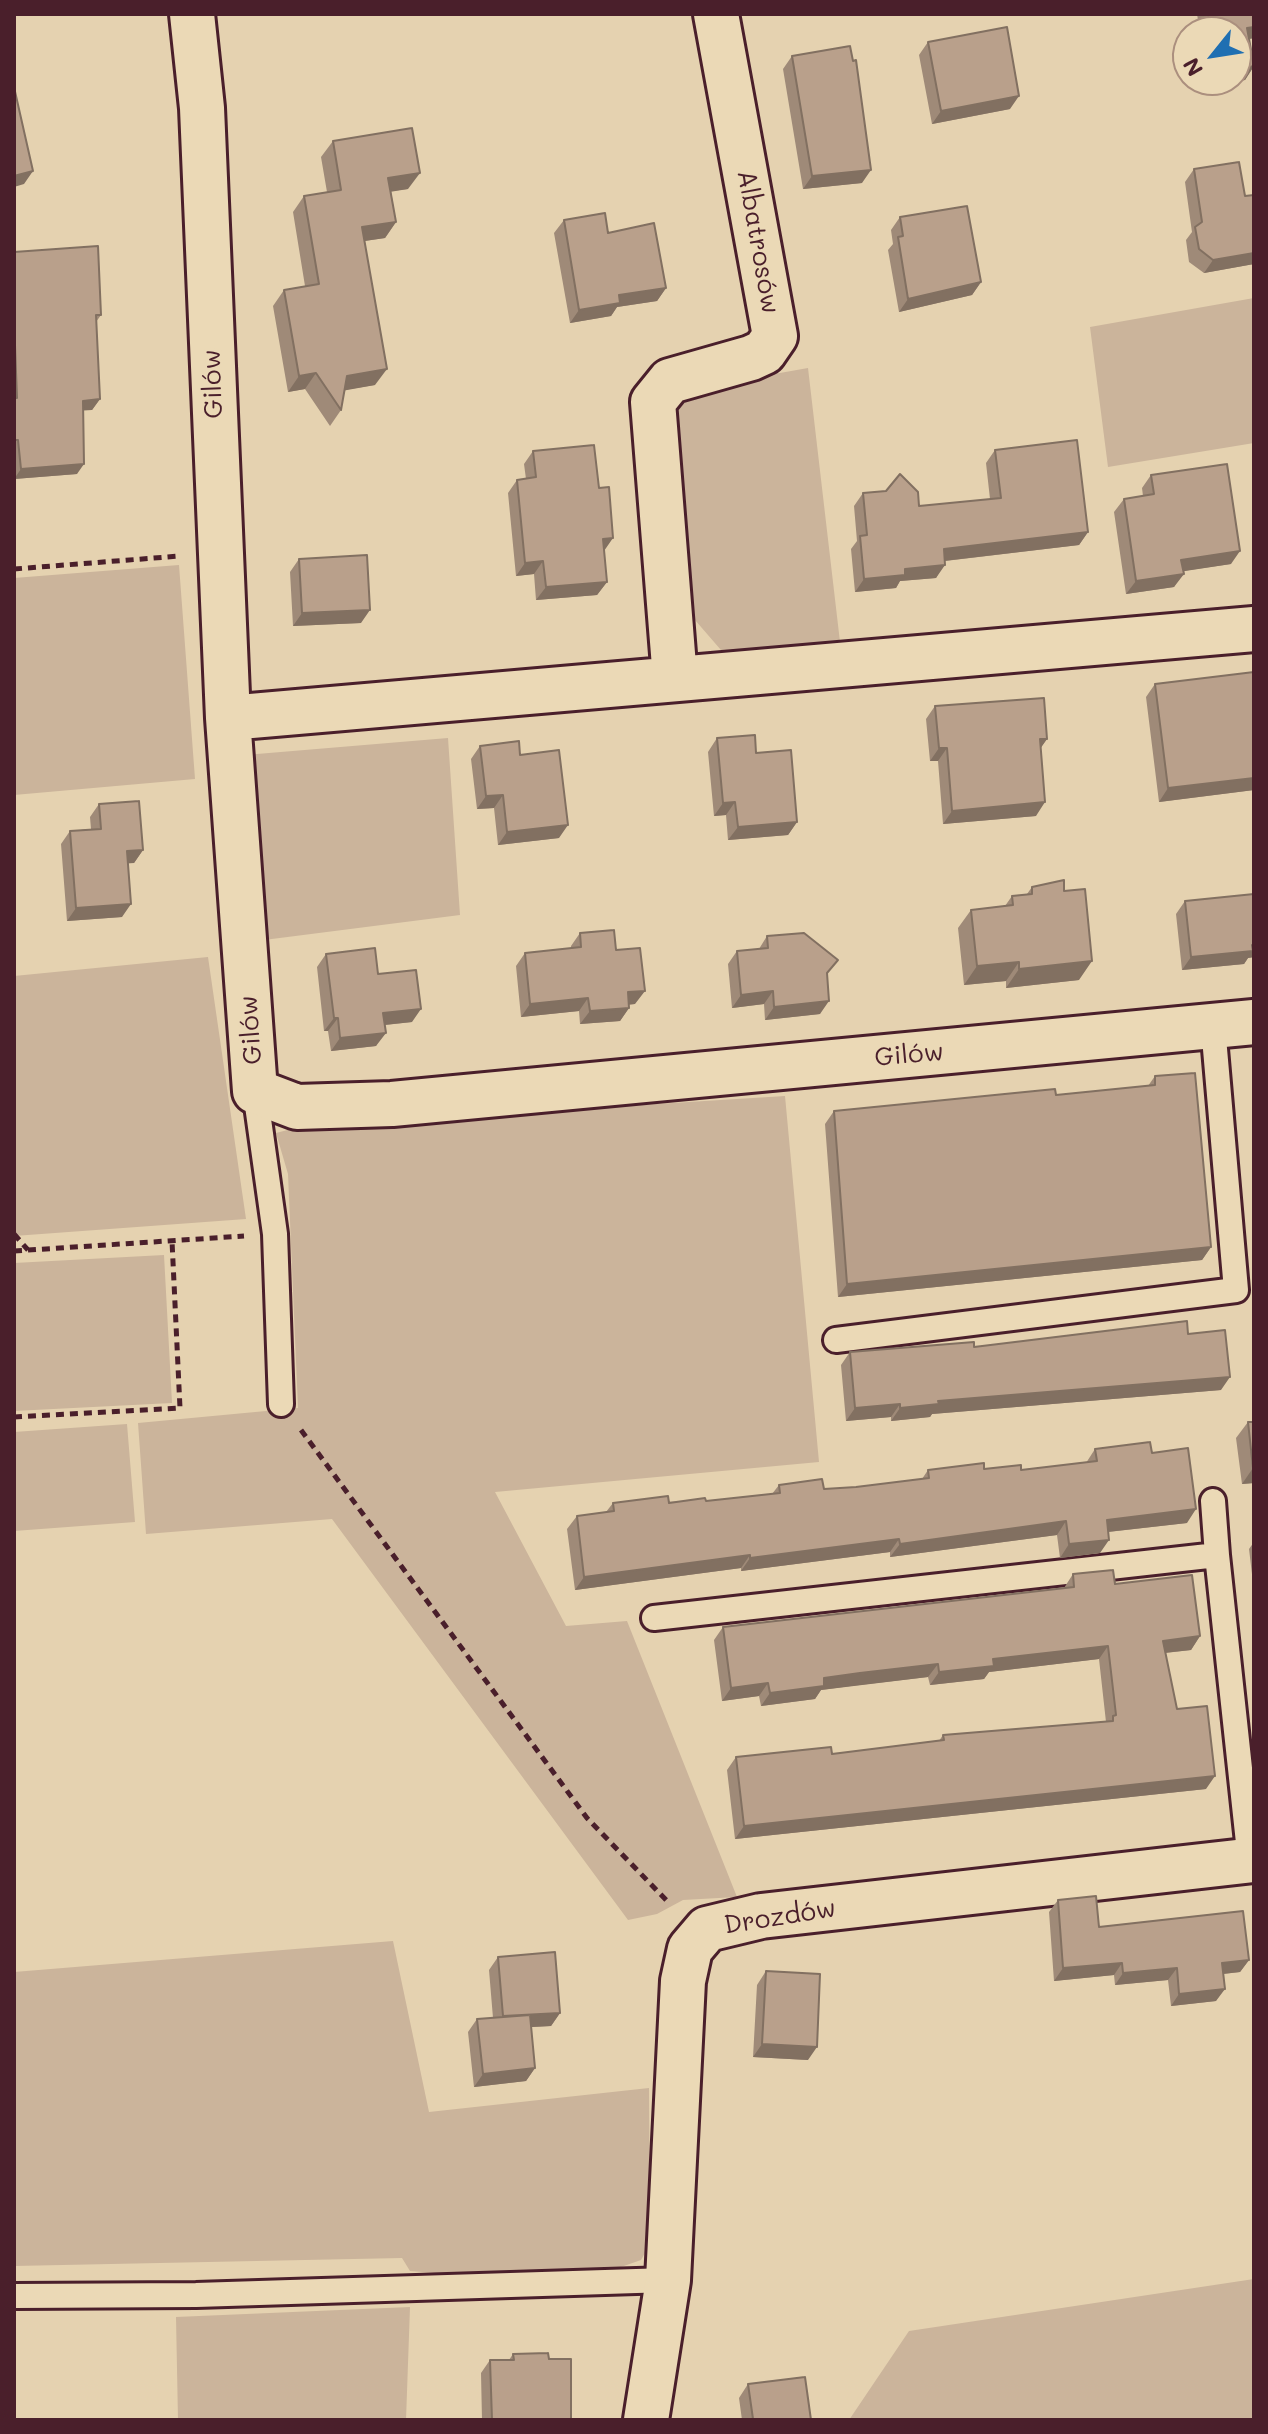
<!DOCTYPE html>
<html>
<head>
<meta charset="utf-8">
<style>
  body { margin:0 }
  #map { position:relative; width:1268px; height:2434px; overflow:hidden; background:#e5d2b0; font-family:Mali,sans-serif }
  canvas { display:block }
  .frame { position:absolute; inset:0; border:16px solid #4a1f2b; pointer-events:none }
  .north { position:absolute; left:1172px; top:16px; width:80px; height:80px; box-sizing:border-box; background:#ebd9b6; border:2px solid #ab8f7e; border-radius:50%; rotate:240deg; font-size:22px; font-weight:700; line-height:32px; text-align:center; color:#4a1f2b }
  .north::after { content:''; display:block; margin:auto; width:28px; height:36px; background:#1f6fb2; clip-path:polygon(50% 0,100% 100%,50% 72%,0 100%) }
</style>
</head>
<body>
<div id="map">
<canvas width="1268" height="2434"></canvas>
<div class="frame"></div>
<div class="north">N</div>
</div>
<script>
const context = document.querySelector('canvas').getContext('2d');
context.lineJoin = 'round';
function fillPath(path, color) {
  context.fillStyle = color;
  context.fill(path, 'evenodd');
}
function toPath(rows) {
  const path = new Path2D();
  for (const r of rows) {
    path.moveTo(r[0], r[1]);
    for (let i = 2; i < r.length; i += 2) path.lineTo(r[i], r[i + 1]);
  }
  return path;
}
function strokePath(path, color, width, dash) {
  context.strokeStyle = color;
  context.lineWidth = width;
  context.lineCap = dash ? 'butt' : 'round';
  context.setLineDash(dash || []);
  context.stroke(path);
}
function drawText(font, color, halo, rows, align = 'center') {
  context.font = font + ' Mali,sans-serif';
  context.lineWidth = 7;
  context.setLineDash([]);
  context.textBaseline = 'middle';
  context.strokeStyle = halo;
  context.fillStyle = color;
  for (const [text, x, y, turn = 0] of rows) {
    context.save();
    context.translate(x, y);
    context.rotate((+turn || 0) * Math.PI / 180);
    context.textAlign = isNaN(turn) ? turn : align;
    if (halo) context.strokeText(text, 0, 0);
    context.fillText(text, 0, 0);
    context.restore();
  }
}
fillPath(toPath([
  [1254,298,1254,443,1108,467,1090,327],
  [808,368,840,642,727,657,695,620,672,417,690,389],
  [179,565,195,779,14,795,14,578],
  [448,738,460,915,264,940,245,755],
  [208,957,246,1219,14,1236,14,976],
  [785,1096,819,1462,495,1492,566,1626,627,1621,737,1897,683,1900,657,1914,628,1920,332,1519,146,1534,138,1423,298,1408,288,1174,276,1133,303,1126],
  [164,1255,172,1403,14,1411,14,1263],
  [127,1424,135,1522,14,1531,14,1432],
  [393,1941,429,2112,649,2088,650,2244,641,2260,618,2268,448,2274,410,2271,402,2258,14,2266,14,1972],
  [1254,2279,1254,2420,849,2420,909,2331],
  [410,2307,406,2420,178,2420,176,2317]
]), '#cbb49b');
const service = toPath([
  [255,1091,275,1234,281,1404],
  [836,1340,1236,1290,1213,1026],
  [1213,1501,1217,1555],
  [654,1618,1217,1555,1250,1861],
  [14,2296,196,2295,668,2280]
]);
const minor = toPath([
  [192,14,202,108,228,718,255,1091,297,1107,392,1104,1254,1022],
  [675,679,653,402,670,381,751,358,764,352,775,336,716,14],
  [228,718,1254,629],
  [646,2420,668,2280,683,1981,690,1949,707,1929,761,1916,1254,1860]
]);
strokePath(service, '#4a1f2b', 30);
strokePath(minor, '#4a1f2b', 50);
strokePath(toPath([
  [14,569,180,556],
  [14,1234,28,1250],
  [14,1251,244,1236],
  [14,1417,180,1408,172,1241],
  [301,1430,587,1818,670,1904]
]), '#4a1f2b', 5, [8, 6]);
strokePath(service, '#ebd9b6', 24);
strokePath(minor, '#ebd9b6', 44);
fillPath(toPath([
  [1197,14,1254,14,1254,38,1249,39,1254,66,1245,80,1210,85,1209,80,1236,80,1236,32,1200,32],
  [928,42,1010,109,932,124,919,55],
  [792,56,862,183,803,189,783,69],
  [333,141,408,189,391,191,396,222,385,238,364,241,375,385,344,390,341,410,330,426,305,389,288,392,273,306,284,290,305,286,293,212,304,196,327,192,321,157],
  [1194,169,1245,196,1254,195,1254,264,1204,273,1189,262,1186,240,1192,232,1185,182],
  [900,217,981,282,972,295,899,312,888,250,893,244,891,230],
  [564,220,608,233,666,288,657,301,617,307,611,316,570,323,554,233],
  [14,252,101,315,96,322,100,399,92,410,83,410,77,474,14,479],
  [995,450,1088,532,1079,545,945,561,936,578,900,581,896,588,855,592,851,549,857,541,854,506,863,493,886,491,919,506,990,499,986,463],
  [533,451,604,551,607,582,597,595,536,600,534,574,516,576,508,493,517,480,526,479,524,464],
  [1151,475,1231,564,1183,571,1174,587,1126,594,1114,512,1124,499,1143,496,1142,488],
  [299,559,361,623,293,626,290,572],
  [1254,672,1254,790,1159,802,1146,697,1155,684],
  [935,706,1047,739,1040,748,1036,816,943,824,938,761,930,761,926,719],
  [717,738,756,753,797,822,788,835,728,840,726,815,714,816,708,752],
  [480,746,520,755,559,838,498,845,494,808,477,809,471,759],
  [99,804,143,850,134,863,128,863,122,917,67,921,61,844,70,831,91,829,90,817],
  [1032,887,1064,891,1079,980,1006,988,1006,981,964,985,958,928,971,910,1005,906,1012,896,1027,894],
  [1254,894,1254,957,1248,958,1244,964,1182,970,1176,914,1185,901],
  [580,933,616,950,635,1004,628,1005,629,1008,620,1021,580,1024,579,1011,521,1017,516,966,525,953,571,948,571,946],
  [767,936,827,975,820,1014,765,1020,764,1004,732,1008,728,964,737,951,759,949],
  [326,954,378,974,412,1022,385,1025,376,1046,331,1051,328,1031,324,1031,317,967],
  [1155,1076,1211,1247,1202,1260,838,1297,825,1124,834,1111,1056,1095,1148,1086],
  [1188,1334,1221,1390,932,1414,930,1417,891,1421,891,1417,846,1421,841,1365,850,1352,974,1347],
  [1248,1422,1254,1483,1242,1484,1236,1438],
  [1095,1449,1152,1453,1187,1523,1108,1532,1100,1553,1060,1558,1057,1535,890,1557,890,1552,741,1571,741,1568,575,1590,567,1529,577,1516,606,1512,613,1503,706,1501,772,1494,779,1485,824,1489,856,1487,922,1479,928,1470,1021,1470,1086,1463],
  [1254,1542,1254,1591,1249,1549],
  [1073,1574,1115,1584,1200,1636,1191,1650,1165,1653,1177,1709,1206,1789,735,1839,727,1770,736,1757,832,1754,939,1741,943,1735,1106,1722,1099,1659,989,1672,984,1679,930,1685,928,1677,851,1686,821,1690,815,1699,761,1706,759,1696,722,1701,714,1640,723,1627,1064,1588],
  [1058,1900,1099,1927,1249,1960,1240,1972,1223,1974,1216,2001,1171,2006,1168,1980,1115,1985,1114,1975,1054,1981,1049,1912],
  [498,1957,560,2013,551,2026,531,2027,535,2068,526,2081,474,2087,468,2032,477,2019,493,2018,489,1970],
  [766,1971,808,2060,753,2057,757,1985],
  [513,2354,549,2359,571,2420,482,2420,481,2373,490,2360,509,2360],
  [748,2384,811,2420,742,2420,739,2398]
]), '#9f8a78');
fillPath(toPath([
  [1254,27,1254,38,1238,41,1247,28],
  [1254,66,1245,80,1210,85,1214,80,1236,80,1236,70],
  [1019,96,1010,109,932,124,941,111],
  [871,170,862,183,803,189,812,176],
  [33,171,24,184,14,187,14,176],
  [420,173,408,189,377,194,388,178],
  [396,222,385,238,351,243,362,227],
  [1254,253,1254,264,1204,273,1213,260],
  [981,282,972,295,899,312,908,299],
  [666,288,657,301,617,307,611,316,570,323,579,310,619,295],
  [387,369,375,385,336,392,347,376],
  [316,373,305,389,288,392,299,376],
  [100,399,92,410,75,411,83,401],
  [84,464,77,474,14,479,21,469],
  [1088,532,1079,545,935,562,944,549],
  [613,538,604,551,603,539],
  [1240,551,1231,564,1172,573,1181,560],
  [543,561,534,574,516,576,525,563],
  [945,565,936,578,900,581,896,588,855,592,864,579,905,569],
  [1184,574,1174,587,1126,594,1136,581],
  [607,582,597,595,536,600,546,587],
  [370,610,361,623,293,626,302,613],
  [1040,739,1047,739,1038,752],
  [939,748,947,748,938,761,930,761],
  [1254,778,1254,790,1159,802,1168,788],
  [503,795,494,808,477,809,486,796],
  [735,802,726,815,714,816,723,803],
  [1045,802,1036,816,943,824,952,811],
  [797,822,788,835,728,840,738,827],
  [568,825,559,838,498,845,507,832],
  [143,850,134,863,118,864,127,851],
  [131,904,122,917,67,921,76,908],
  [1254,945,1254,957,1248,958,1244,964,1182,970,1191,957],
  [1092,961,1079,980,1006,988,1019,969],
  [1019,962,1006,981,964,985,977,966],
  [645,991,635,1004,618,1005,628,992],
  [773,991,764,1004,732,1008,741,995],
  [588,998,579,1011,521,1017,530,1004],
  [829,1001,820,1014,765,1020,774,1007],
  [629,1008,620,1021,580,1024,590,1011],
  [421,1009,412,1022,374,1026,383,1013],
  [334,1018,338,1018,328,1031,324,1031],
  [386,1033,376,1046,331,1051,340,1038],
  [1211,1247,1202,1260,838,1297,847,1284],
  [1230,1377,1221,1390,932,1414,930,1417,891,1421,900,1408,938,1401],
  [900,1404,891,1417,846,1421,855,1408],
  [1253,1468,1254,1468,1254,1483,1242,1484],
  [1196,1509,1187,1523,1098,1533,1107,1520],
  [1066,1521,1057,1535,890,1557,900,1544],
  [899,1539,890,1552,741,1571,750,1558],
  [1109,1540,1100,1553,1060,1558,1069,1544],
  [750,1555,741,1568,575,1590,584,1577],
  [1200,1636,1191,1650,1154,1654,1163,1641],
  [1108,1646,1099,1659,989,1672,984,1679,930,1685,939,1672,993,1659],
  [938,1664,928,1677,821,1690,815,1699,761,1706,770,1693,824,1678],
  [768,1683,759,1696,722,1701,731,1688],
  [1215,1776,1206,1789,735,1839,744,1826],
  [1249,1960,1240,1972,1213,1975,1222,1963],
  [1122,1963,1114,1975,1054,1981,1063,1968],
  [1177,1968,1168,1980,1115,1985,1123,1973],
  [1225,1989,1216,2001,1171,2006,1179,1994],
  [560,2013,551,2026,493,2029,503,2016],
  [762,2044,817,2047,808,2060,753,2057],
  [535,2068,526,2081,474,2087,483,2074]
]), '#827061');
const building = toPath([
  [1208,14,1254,14,1254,27,1247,28,1254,66,1236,70,1236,32,1212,32,1208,14],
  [1007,27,1019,96,941,111,928,42,1007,27],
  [850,46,853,61,856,60,871,170,812,176,792,56,850,46],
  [14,87,33,171,14,176,14,87],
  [412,128,420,173,388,178,396,222,362,227,387,369,347,376,341,410,316,373,299,376,284,290,319,284,304,196,341,190,333,141,412,128],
  [1239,162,1245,196,1254,195,1254,253,1213,260,1199,249,1195,227,1202,222,1194,169,1239,162],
  [967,206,981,282,908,299,898,237,903,236,900,217,967,206],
  [605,213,608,233,654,223,666,288,619,295,620,303,579,310,564,220,605,213],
  [98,246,101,315,96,315,100,399,83,401,84,464,21,469,18,440,14,440,14,398,17,398,14,319,14,252,98,246],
  [1077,440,1088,532,944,549,945,565,905,569,905,575,864,579,860,536,867,535,863,493,886,491,900,474,918,492,919,506,1001,498,995,450,1077,440],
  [594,445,599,488,609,487,613,538,603,539,607,582,546,587,543,561,525,563,517,480,536,477,533,451,594,445],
  [1227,464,1240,551,1181,560,1184,574,1136,581,1124,499,1154,494,1151,475,1227,464],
  [367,555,370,610,302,613,299,559,367,555],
  [1254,672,1254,778,1168,788,1155,684,1254,672],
  [1044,698,1047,739,1040,739,1045,802,952,811,947,748,939,748,935,706,1044,698],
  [755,735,756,753,791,750,797,822,738,827,735,802,723,803,717,738,755,735],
  [519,741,520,755,559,750,568,825,507,832,503,795,486,796,480,746,519,741],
  [139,801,143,850,127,851,131,904,76,908,70,831,101,829,99,804,139,801],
  [1064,880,1064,891,1085,889,1092,961,1019,969,1019,962,977,966,971,910,1013,905,1012,896,1032,894,1032,887,1064,880],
  [1254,894,1254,945,1252,945,1253,951,1191,957,1185,901,1254,894],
  [614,930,616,950,640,948,645,991,628,992,629,1008,590,1011,588,998,530,1004,525,953,581,947,580,933,614,930],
  [804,933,838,960,827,973,829,1001,774,1007,773,991,741,995,737,951,768,948,767,936,804,933],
  [375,948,378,974,416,970,421,1009,383,1013,386,1033,340,1038,338,1018,334,1018,326,954,375,948],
  [1195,1073,1211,1247,847,1284,834,1111,1055,1089,1056,1095,1155,1085,1155,1076,1195,1073],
  [1187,1321,1188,1334,1225,1330,1230,1377,938,1401,939,1404,900,1408,900,1404,855,1408,850,1352,974,1342,974,1347,1187,1321],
  [1248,1422,1254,1422,1254,1468,1253,1468,1248,1422],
  [1150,1442,1152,1453,1188,1448,1196,1509,1107,1520,1109,1540,1069,1544,1066,1521,900,1544,899,1539,750,1558,750,1555,584,1577,577,1516,614,1511,613,1503,668,1496,669,1503,705,1498,706,1501,780,1493,779,1485,822,1479,824,1489,856,1487,929,1478,928,1470,984,1463,984,1469,1021,1465,1021,1470,1097,1461,1095,1449,1150,1442],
  [1113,1570,1115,1584,1192,1575,1200,1636,1163,1641,1177,1709,1207,1706,1215,1776,744,1826,736,1757,831,1747,832,1754,944,1740,943,1735,1113,1721,1113,1716,1116,1715,1108,1646,993,1659,994,1666,939,1672,938,1664,860,1673,824,1678,824,1686,770,1693,768,1683,731,1688,723,1627,1074,1587,1073,1574,1113,1570],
  [1096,1896,1099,1927,1243,1911,1249,1960,1222,1963,1225,1989,1179,1994,1177,1968,1123,1973,1122,1963,1063,1968,1058,1900,1096,1896],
  [555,1952,560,2013,503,2016,498,1957,555,1952],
  [766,1971,820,1974,817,2047,762,2044,766,1971],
  [530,2015,535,2068,483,2074,477,2019,530,2015],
  [548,2353,549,2359,571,2359,571,2420,492,2420,490,2360,514,2360,513,2354,548,2353],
  [805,2377,811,2420,753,2419,748,2384,805,2377]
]);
fillPath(building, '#b9a08b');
strokePath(building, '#827061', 2);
drawText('26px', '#4a1f2b', '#ebd9b6', [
  ["Albatrosów",758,242,80],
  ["Gilów",213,384,-92],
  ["Gilów",251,1030,-94],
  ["Gilów",909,1055,-5],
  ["Drozdów",780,1917,-9]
]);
</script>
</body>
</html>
